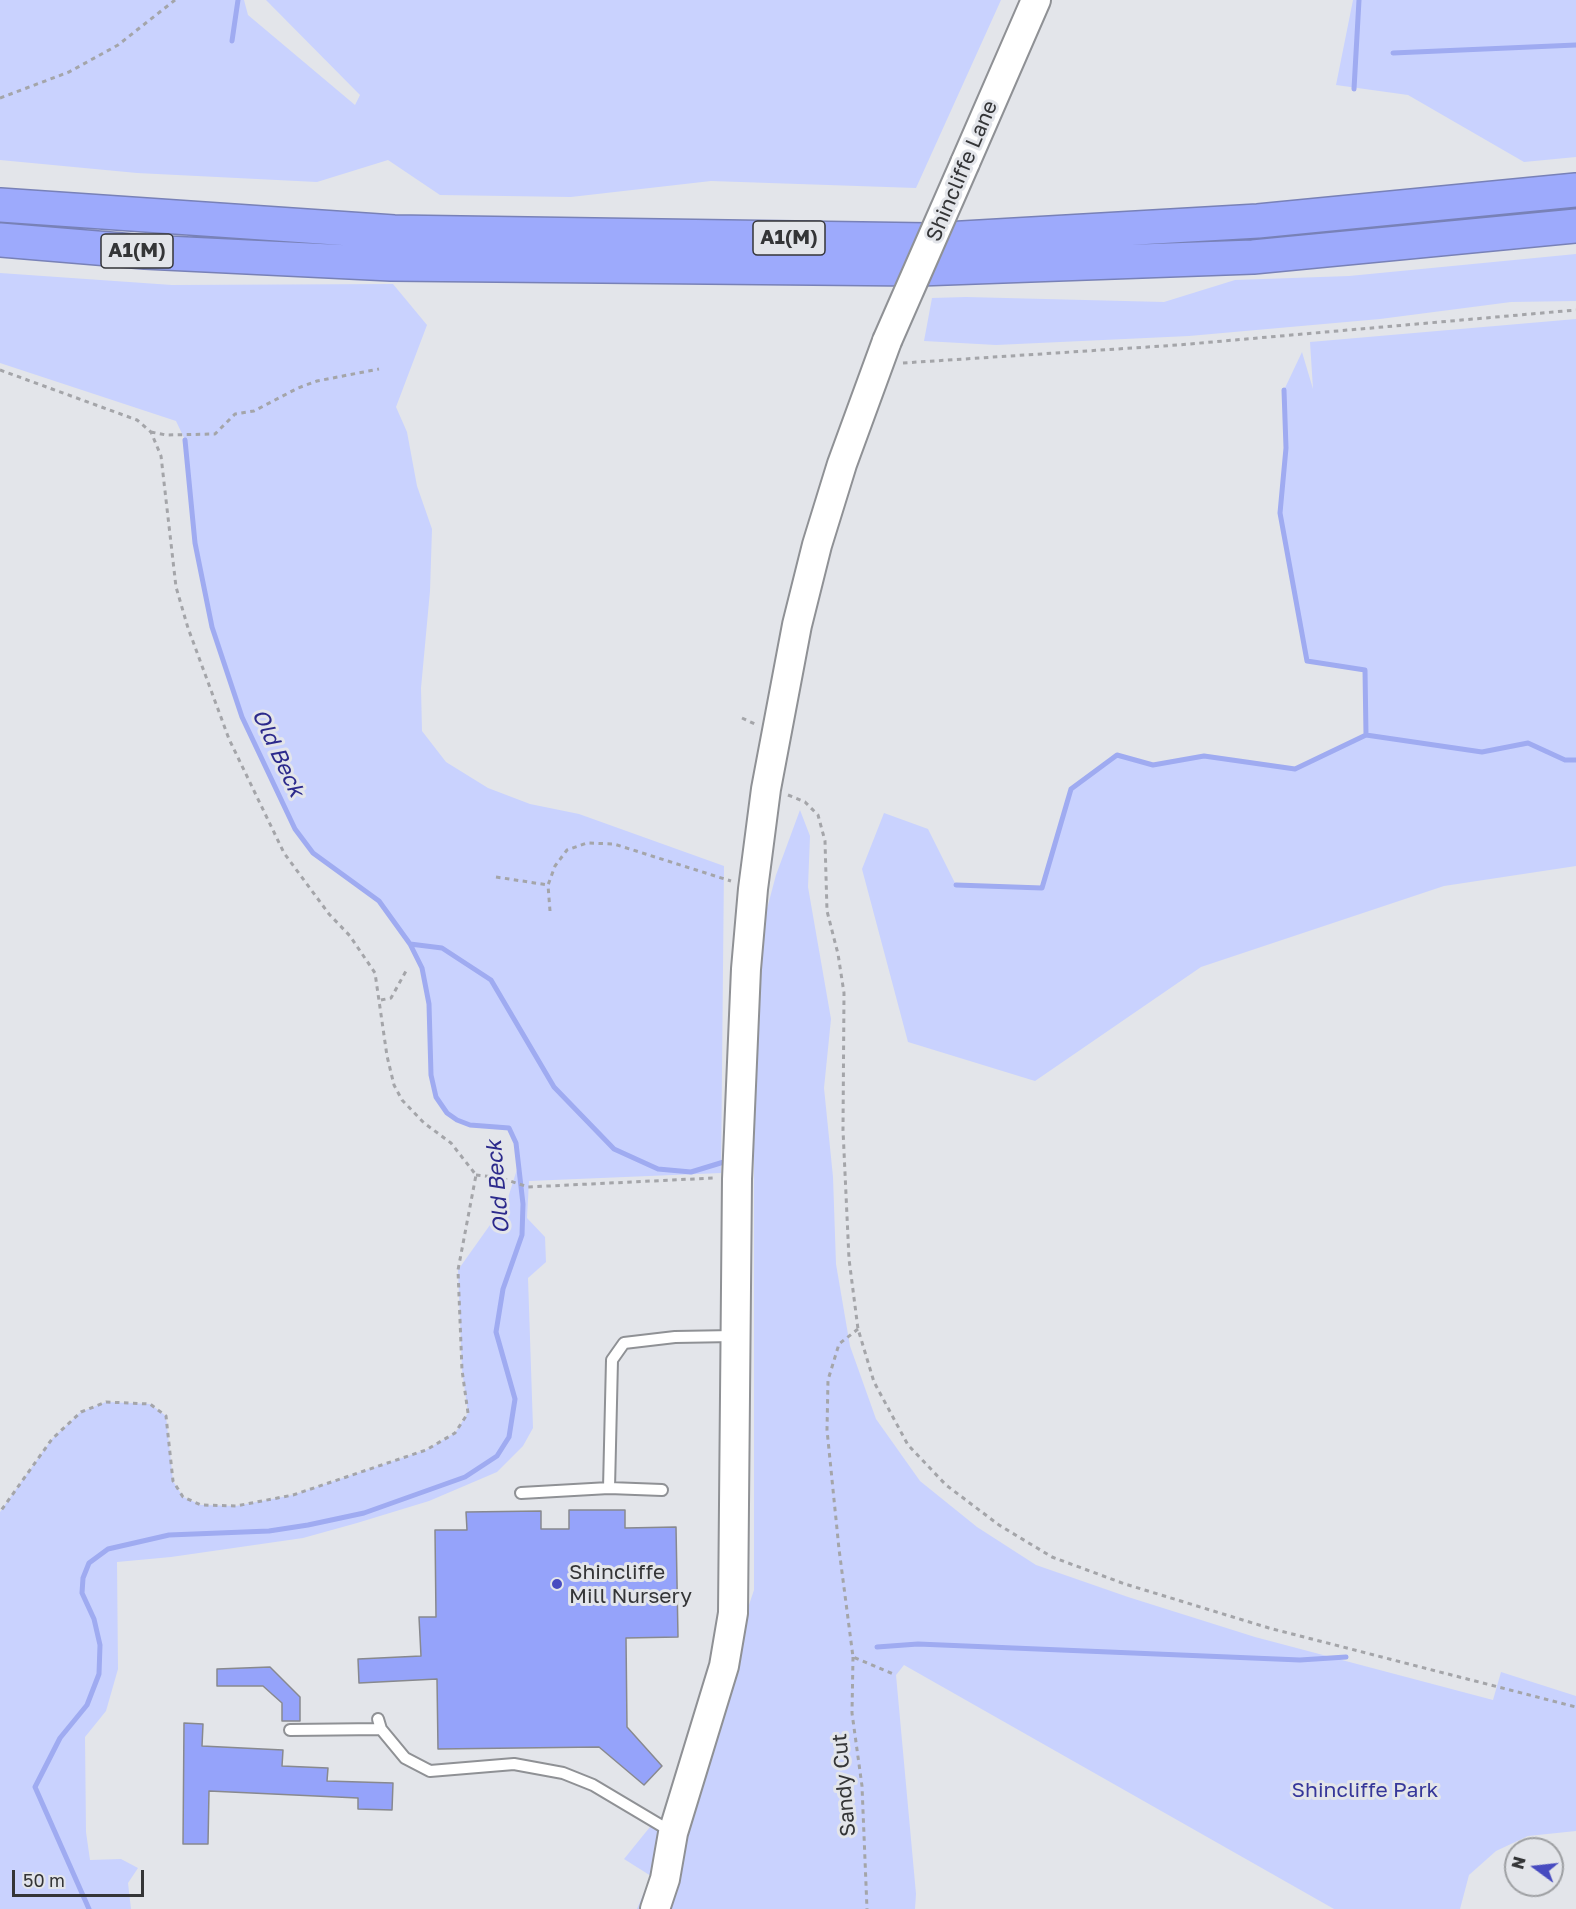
<!DOCTYPE html>
<html>
<head>
<meta charset="utf-8">
<style>
  body { margin:0 }
  #map { position:relative; width:1576px; height:1909px; overflow:hidden; background:#e3e5ea; font-family:"Golos Text",sans-serif }
  canvas { display:block }
  .north { position:absolute; left:1504px; top:1837px; width:60px; height:60px; box-sizing:border-box; background:#e3e5ea; border:2px solid #9d9fa2; border-radius:50%; rotate:285deg; font-size:16px; font-weight:700; line-height:24px; text-align:center; color:#343537 }
  .north::after { content:''; display:block; margin:auto; width:21px; height:27px; background:#474bc0; clip-path:polygon(50% 0,100% 100%,50% 72%,0 100%) }
  .scale { position:absolute; left:12px; top:1870px; width:132px; height:27px; box-sizing:border-box; border:3px solid #343537; border-top:0; padding-left:8px; font-size:18px; line-height:21px; white-space:nowrap; color:#343537; -webkit-text-stroke:4px #e3e5ea; paint-order:stroke }
</style>
</head>
<body>
<div id="map">
<canvas width="1576" height="1909"></canvas>
<div class="north">N</div>
<div class="scale">50 m</div>
</div>
<script>
const context = document.querySelector('canvas').getContext('2d');
context.lineJoin = 'round';
function fillPath(path, color) {
  context.fillStyle = color;
  context.fill(path, 'evenodd');
}
function toPath(rows) {
  const path = new Path2D();
  for (const r of rows) {
    path.moveTo(r[0], r[1]);
    for (let i = 2; i < r.length; i += 2) path.lineTo(r[i], r[i + 1]);
  }
  return path;
}
function strokePath(path, color, width, dash) {
  context.strokeStyle = color;
  context.lineWidth = width;
  context.lineCap = dash ? 'butt' : 'round';
  context.setLineDash(dash || []);
  context.stroke(path);
}
function drawText(font, color, halo, rows, align = 'center') {
  context.font = font + ' "Golos Text",sans-serif';
  context.lineWidth = 6;
  context.setLineDash([]);
  context.textBaseline = 'middle';
  context.strokeStyle = halo;
  context.fillStyle = color;
  for (const [text, x, y, turn = 0] of rows) {
    context.save();
    context.translate(x, y);
    context.rotate((+turn || 0) * Math.PI / 180);
    context.textAlign = isNaN(turn) ? turn : align;
    if (halo) context.strokeText(text, 0, 0);
    context.fillText(text, 0, 0);
    context.restore();
  }
}
fillPath(toPath([
  [0,0,244,0,248,15,355,105,360,95,266,0,1001,0,916,188,711,181,571,197,440,195,388,160,317,182,137,173,0,160],
  [1353,0,1576,0,1576,157,1524,162,1408,95,1336,85],
  [1576,254,1576,301,1511,302,1380,319,1189,336,996,345,924,341,932,298,966,297,1164,302,1235,280,1349,276],
  [0,273,172,285,393,284,427,325,396,407,407,432,417,486,432,529,430,591,421,688,422,731,446,762,488,788,530,804,579,814,724,866,721,1173,529,1181,527,1218,545,1237,546,1262,528,1278,533,1428,523,1446,497,1472,429,1501,357,1523,303,1538,171,1557,117,1562,118,1669,106,1711,85,1737,86,1832,90,1860,121,1859,138,1868,128,1883,131,1909,0,1909,0,1512,52,1439,81,1412,106,1402,150,1404,166,1416,173,1481,183,1497,201,1505,236,1506,293,1495,426,1450,455,1433,468,1413,462,1370,458,1270,507,1201,519,1163,516,1143,509,1128,470,1125,457,1120,447,1113,436,1097,431,1075,429,1004,422,968,410,944,379,901,313,853,295,829,242,717,212,627,195,543,185,440,176,421,0,363],
  [1576,319,1576,866,1444,886,1201,967,1035,1081,908,1042,862,869,884,813,928,829,956,885,1042,887,1071,789,1117,755,1153,765,1204,756,1295,769,1366,735,1365,670,1307,661,1280,513,1286,448,1284,390,1302,352,1313,389,1310,342],
  [800,810,810,836,808,887,831,1019,824,1088,833,1177,836,1264,850,1346,876,1419,920,1481,977,1527,1036,1565,1128,1597,1255,1637,1493,1700,1501,1672,1576,1696,1576,1831,1528,1836,1496,1851,1469,1875,1460,1909,1334,1909,904,1665,896,1675,916,1894,915,1909,637,1909,651,1876,624,1859,654,1822,673,1832,754,1590,754,1145,757,996,764,920,776,875]
]), '#c9d2fe');
strokePath(toPath([
  [232,41,238,0],
  [1393,53,1576,45],
  [1354,89,1359,0],
  [1366,735,1482,752,1528,743,1565,760,1576,760],
  [956,885,1042,888,1071,789,1117,755,1153,765,1204,756,1295,769,1366,735,1365,670,1307,661,1280,513,1286,448,1284,390],
  [410,944,442,948,491,980,554,1087,614,1149,658,1169,691,1172,727,1161],
  [877,1647,918,1644,1300,1660,1346,1657],
  [89,1909,35,1787,60,1738,87,1705,99,1674,100,1645,94,1619,82,1593,83,1578,89,1563,108,1549,169,1535,269,1531,308,1525,364,1513,465,1477,497,1456,509,1437,515,1399,496,1332,503,1289,522,1235,523,1204,516,1143,509,1128,470,1125,457,1120,447,1113,436,1097,431,1075,429,1004,422,968,410,944,379,901,313,853,295,829,242,717,212,627,195,543,185,440]
]), '#9fabf1', 5);
const building = toPath([
  [569,1510,625,1510,625,1528,676,1527,678,1637,626,1638,627,1727,662,1766,644,1785,599,1747,438,1749,437,1679,359,1683,358,1659,421,1656,419,1617,436,1617,435,1530,467,1530,466,1512,541,1511,541,1529,569,1529,569,1510],
  [270,1667,300,1697,300,1721,282,1721,282,1703,263,1686,217,1686,217,1669,270,1667],
  [184,1723,203,1724,202,1746,283,1750,282,1766,328,1768,327,1781,393,1783,392,1810,358,1809,358,1798,209,1791,208,1844,183,1844,184,1723]
]);
fillPath(building, '#95a3fa');
strokePath(building, '#88898e', 1.5);
const service = toPath([
  [609,1488,612,1360,624,1343,675,1337,734,1336],
  [521,1493,609,1488,662,1490],
  [378,1719,381,1729,405,1758,430,1771,514,1764,563,1773,593,1785,672,1832],
  [290,1730,381,1729]
]);
const secondary = toPath([
  [965,163,1036,0],
  [655,1909,665,1879,673,1833,724,1666,733,1613,737,1179,746,969,753,889,766,789,797,625,817,545,842,464,887,341]
]);
const motorway = toPath([
  [0,205,394,232,928,240,1258,221,1576,190],
  [0,240,145,252,391,264,919,269,1253,257,1576,226]
]);
strokePath(service, '#8f9195', 14);
strokePath(secondary, '#8f9195', 32);
strokePath(motorway, '#7881b7', 36);
strokePath(toPath([
  [0,98,69,72,118,45,175,0],
  [903,363,1178,345,1576,310],
  [0,370,137,420,151,432,161,456,176,587,188,628,229,739,284,853,329,914,350,936,375,973,387,1056,394,1085,402,1100,424,1123,451,1143,476,1175,458,1270,462,1370,468,1413,455,1433,426,1450,293,1495,236,1506,201,1505,183,1497,173,1481,166,1416,150,1404,106,1402,81,1412,52,1439,0,1512],
  [151,432,166,435,215,434,235,414,254,411,298,388,317,381,379,369],
  [742,718,757,725],
  [788,795,805,802,818,815,825,841,827,911,838,954,844,993,843,1130,849,1259,858,1329,874,1382,908,1445,946,1485,999,1525,1052,1557,1125,1584,1269,1628,1576,1707],
  [496,877,548,885],
  [550,911,548,885,555,866,567,850,587,843,614,844,731,881],
  [381,1000,391,998,406,971],
  [476,1175,501,1178,528,1187,714,1178],
  [858,1329,839,1344,828,1380,827,1430,839,1549,853,1657,896,1675],
  [853,1657,852,1713,862,1786,867,1909]
]), '#a4a5a9', 3, [4.5, 4.5]);
strokePath(service, '#fff', 10);
strokePath(secondary, '#fff', 28);
strokePath(motorway, '#9daafc', 33);
const secondaryBridge = toPath([
  [887,341,965,163]
]);
strokePath(secondaryBridge, '#8f9195', 32, []);
strokePath(secondaryBridge, '#fff', 28);
for (const [x, y, r, color] of [
  [557,1584,6,"#474bc0"]
]) {
  const dot = new Path2D();
  dot.arc(x, y, r, 0, 2 * Math.PI);
  context.fillStyle = color;
  context.fill(dot);
  strokePath(dot, '#e3e5ea', 2);
}
for (const [x, y, w] of [
  [789,238,72],
  [137,251,72]
]) {
  const box = new Path2D();
  box.roundRect(x - w / 2, y - 17, w, 34, 4.5);
  context.fillStyle = '#e3e5ea';
  context.fill(box);
  strokePath(box, '#343537', 1.5);
}
drawText('bold 20px', '#343537', null, [
  ["A1(M)",789,238],
  ["A1(M)",137,251]
]);
drawText('21px', '#343537', '#e3e5ea', [
  ["Shincliffe Lane",962,171,-67],
  ["Sandy Cut",844,1785,-95]
]);
drawText('21px', '#343537', '#e3e5ea', [
  ["Shincliffe",569,1572],
  ["Mill Nursery",569,1596]
], 'left');
drawText('21px', '#36379a', '#e3e5ea', [
  ["Shincliffe Park",1365,1790]
]);
drawText('italic 22px', '#2c2a8c', '#e3e5ea', [
  ["Old Beck",278,753,65],
  ["Old Beck",498,1187,-95]
]);
</script>
</body>
</html>
